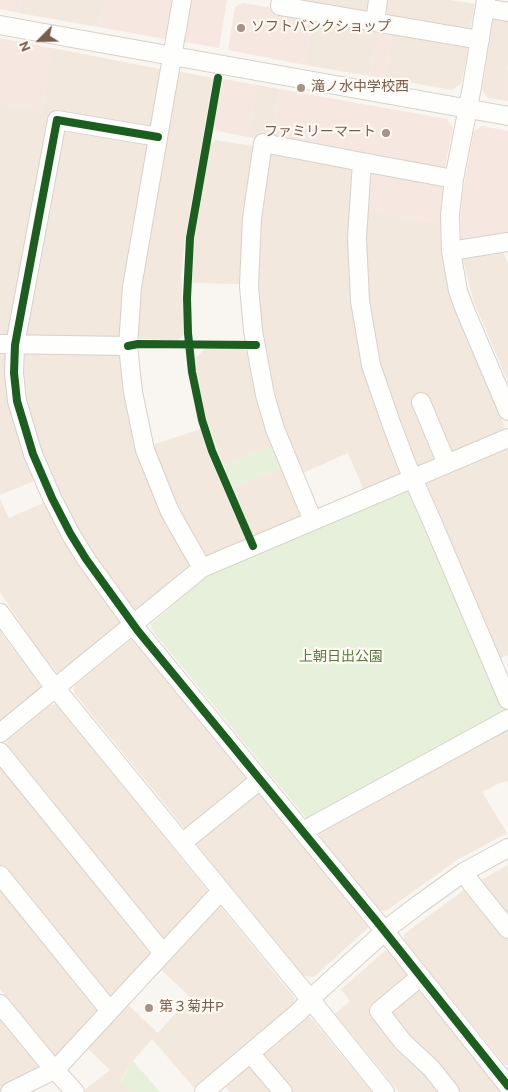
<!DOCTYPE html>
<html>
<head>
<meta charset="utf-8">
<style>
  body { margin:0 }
  #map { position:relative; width:508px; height:1092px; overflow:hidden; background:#f9f5f0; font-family:Overpass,sans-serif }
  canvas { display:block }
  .north { position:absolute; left:15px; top:15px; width:50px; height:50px; -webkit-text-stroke:4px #fffaf3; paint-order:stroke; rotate:247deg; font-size:14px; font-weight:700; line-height:20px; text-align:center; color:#7a5c4d }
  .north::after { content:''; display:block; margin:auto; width:18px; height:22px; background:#7a5c4d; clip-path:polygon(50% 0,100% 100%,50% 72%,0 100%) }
</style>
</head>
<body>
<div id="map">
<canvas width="508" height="1092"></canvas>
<div class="north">N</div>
</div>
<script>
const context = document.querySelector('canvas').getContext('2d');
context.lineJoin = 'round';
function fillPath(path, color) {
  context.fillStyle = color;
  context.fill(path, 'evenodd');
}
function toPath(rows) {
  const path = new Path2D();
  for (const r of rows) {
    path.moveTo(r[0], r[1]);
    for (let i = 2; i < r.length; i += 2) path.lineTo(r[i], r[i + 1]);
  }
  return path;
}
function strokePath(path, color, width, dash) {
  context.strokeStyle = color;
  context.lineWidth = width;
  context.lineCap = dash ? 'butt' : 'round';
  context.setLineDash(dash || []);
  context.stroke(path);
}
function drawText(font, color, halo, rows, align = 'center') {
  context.font = font + ' Overpass,"Noto Sans JP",sans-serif';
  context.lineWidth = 4.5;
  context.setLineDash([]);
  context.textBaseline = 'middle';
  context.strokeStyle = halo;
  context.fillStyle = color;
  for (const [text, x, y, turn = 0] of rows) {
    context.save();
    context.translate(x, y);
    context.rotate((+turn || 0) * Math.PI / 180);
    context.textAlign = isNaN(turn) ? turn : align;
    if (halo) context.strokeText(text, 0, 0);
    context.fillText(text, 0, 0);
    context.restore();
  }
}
fillPath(toPath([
  [22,0,103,0,98,27,19,13],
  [288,0,374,0,371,19],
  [383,0,450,0,475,4,470,30,385,20,381,13],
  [314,15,377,27,369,76,305,65],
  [501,15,508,16,508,64,502,100,488,98,482,90,493,20],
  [393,29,463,41,468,49,461,84,452,90,385,78],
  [52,48,165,70,155,127,149,131,52,113,8,338,0,338,0,103,42,111],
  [175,71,213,78,185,239,181,276,184,334,178,340,138,339,134,334,136,291],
  [258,85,279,89,270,140,248,137],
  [65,126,147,141,151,147,124,336,119,341,27,340,23,334,59,131],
  [216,140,252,146,256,153,244,284,192,283,194,242,199,211,210,145],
  [273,150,351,165,356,171,352,229,390,435,402,477,365,493,348,453,298,475,277,420,256,310,255,236,267,156],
  [364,210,441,223,443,263,449,292,467,340,505,427,503,434,438,457,436,464,419,470,412,464,371,344],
  [501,247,508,264,508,382,474,302,463,260,467,253],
  [205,349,244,349,253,359,277,444,224,466,209,427,201,399,195,359],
  [0,350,10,355,39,479,0,495],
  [25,350,123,351,125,374,193,569,134,613,79,539,27,420,20,355],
  [201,429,208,454,245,538,242,544,204,561,166,495,149,446],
  [508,447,508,655,496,660,423,489,426,482],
  [285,466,304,513,301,520,259,538,253,536,233,487],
  [0,499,9,518,48,501,125,626,58,674,36,646,0,592],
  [0,631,41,687,40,693,0,727],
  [131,639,139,640,251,777,186,830,74,693,74,686],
  [57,704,207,890,207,897,167,941,159,941,3,749,5,742,50,705],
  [508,725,508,781,500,783,482,792,507,833,457,860,386,911,380,911,319,835,319,829],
  [0,759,154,949,154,956,115,999,105,999,0,869],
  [260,789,368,921,368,928,314,977,304,976,195,843],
  [508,865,508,920,480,886,481,880],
  [0,882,102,1006,101,1015,61,1056,55,1056,0,989],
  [464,890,471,892,508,937,508,1065,506,1066,404,941,404,934],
  [213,906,220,906,294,997,294,1004,196,1090,152,1039,133,1061,120,1081,129,1092,82,1092,110,1070,84,1045,125,1002,158,1033,190,997,157,966],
  [385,951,392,951,412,974,383,1003,446,1092,399,1092,335,1014,350,1001,341,989],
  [421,986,508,1092,453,1092,386,1009],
  [0,1011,43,1063,40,1072,0,1091],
  [302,1017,310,1017,372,1092,288,1092,260,1051],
  [246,1062,254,1064,277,1092,230,1092,226,1087,226,1079]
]), '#f2e8de');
fillPath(toPath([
  [0,0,22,0,19,13,0,9],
  [103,0,177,0,170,40,98,27],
  [186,0,227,0,219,48,179,41],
  [243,3,314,15,305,65,228,50,235,7],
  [377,27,393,29,385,78,369,76],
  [0,38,52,48,42,111,0,103],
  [508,64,508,101,502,100],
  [223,79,258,85,248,137,217,131,214,124],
  [279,89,447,119,453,128,445,167,440,171,270,140],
  [482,126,508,131,508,237,466,244,461,239,461,214,462,195,474,131],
  [376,170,439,181,443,190,441,223,364,210,366,173]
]), '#f6e8e1');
fillPath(toPath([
  [277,444,285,466,233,487,224,466],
  [409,490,414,493,507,708,505,715,312,820,306,818,152,630,151,624,206,577],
  [133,1061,160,1092,129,1092,120,1082]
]), '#e7f0db');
const minor = toPath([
  [182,0,132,287,128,346,133,392,145,450,170,512,202,568],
  [281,0,280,6,480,40],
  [486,0,472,87,454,179,450,215,451,251,458,291,465,310,508,411],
  [485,8,508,12],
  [375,22,378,0],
  [0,25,508,116],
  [158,137,57,120,15,345,14,373,17,401,33,454,52,498,70,533,86,559,138,631,378,923,508,1086],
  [454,179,362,162,357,238,360,301,371,365,391,423,407,465,431,519,508,700],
  [451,251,508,242],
  [0,344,128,346],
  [421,402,447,464],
  [313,521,275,429,265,395,253,331,249,286,252,218,263,143,362,162],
  [0,613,48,679,310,999,393,924,418,905,464,872,508,848],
  [0,733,202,568,508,438],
  [0,752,163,953],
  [303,831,508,719],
  [182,843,260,780],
  [464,872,471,883,508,929],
  [0,875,110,1011],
  [420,977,379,1011,403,1042,431,1068,450,1092],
  [0,1004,46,1060,75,1092],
  [250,1053,283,1092],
  [10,1092,56,1069,221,891],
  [204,1092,300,1011,310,999,385,1092]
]);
strokePath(minor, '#d7d1cb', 20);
strokePath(minor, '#fefefd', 18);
strokePath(toPath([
  [218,78,190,238,187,298,188,333,192,372,202,420,212,451,253,546],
  [158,137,57,120,15,345,14,373,17,401,33,454,52,498,70,533,86,559,138,631,378,923,508,1086],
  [128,346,138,344,256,345]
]), '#1b5e20', 8);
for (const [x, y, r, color] of [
  [241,28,5,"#a69286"],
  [301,88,5,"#a69286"],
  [386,133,5,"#a69286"],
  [149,1008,5,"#a69286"]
]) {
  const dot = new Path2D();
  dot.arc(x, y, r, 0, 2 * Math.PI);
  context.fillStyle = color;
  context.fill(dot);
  strokePath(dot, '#fffaf3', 2);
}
drawText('14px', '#7a5c4d', '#fffaf3', [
  ["ソフトバンクショップ",251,28],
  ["滝ノ水中学校西",311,88],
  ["ファミリーマート",376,133,"right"],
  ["第３菊井P",159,1008]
], 'left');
drawText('14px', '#537a41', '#fffaf3', [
  ["上朝日出公園",341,658]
]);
</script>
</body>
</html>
